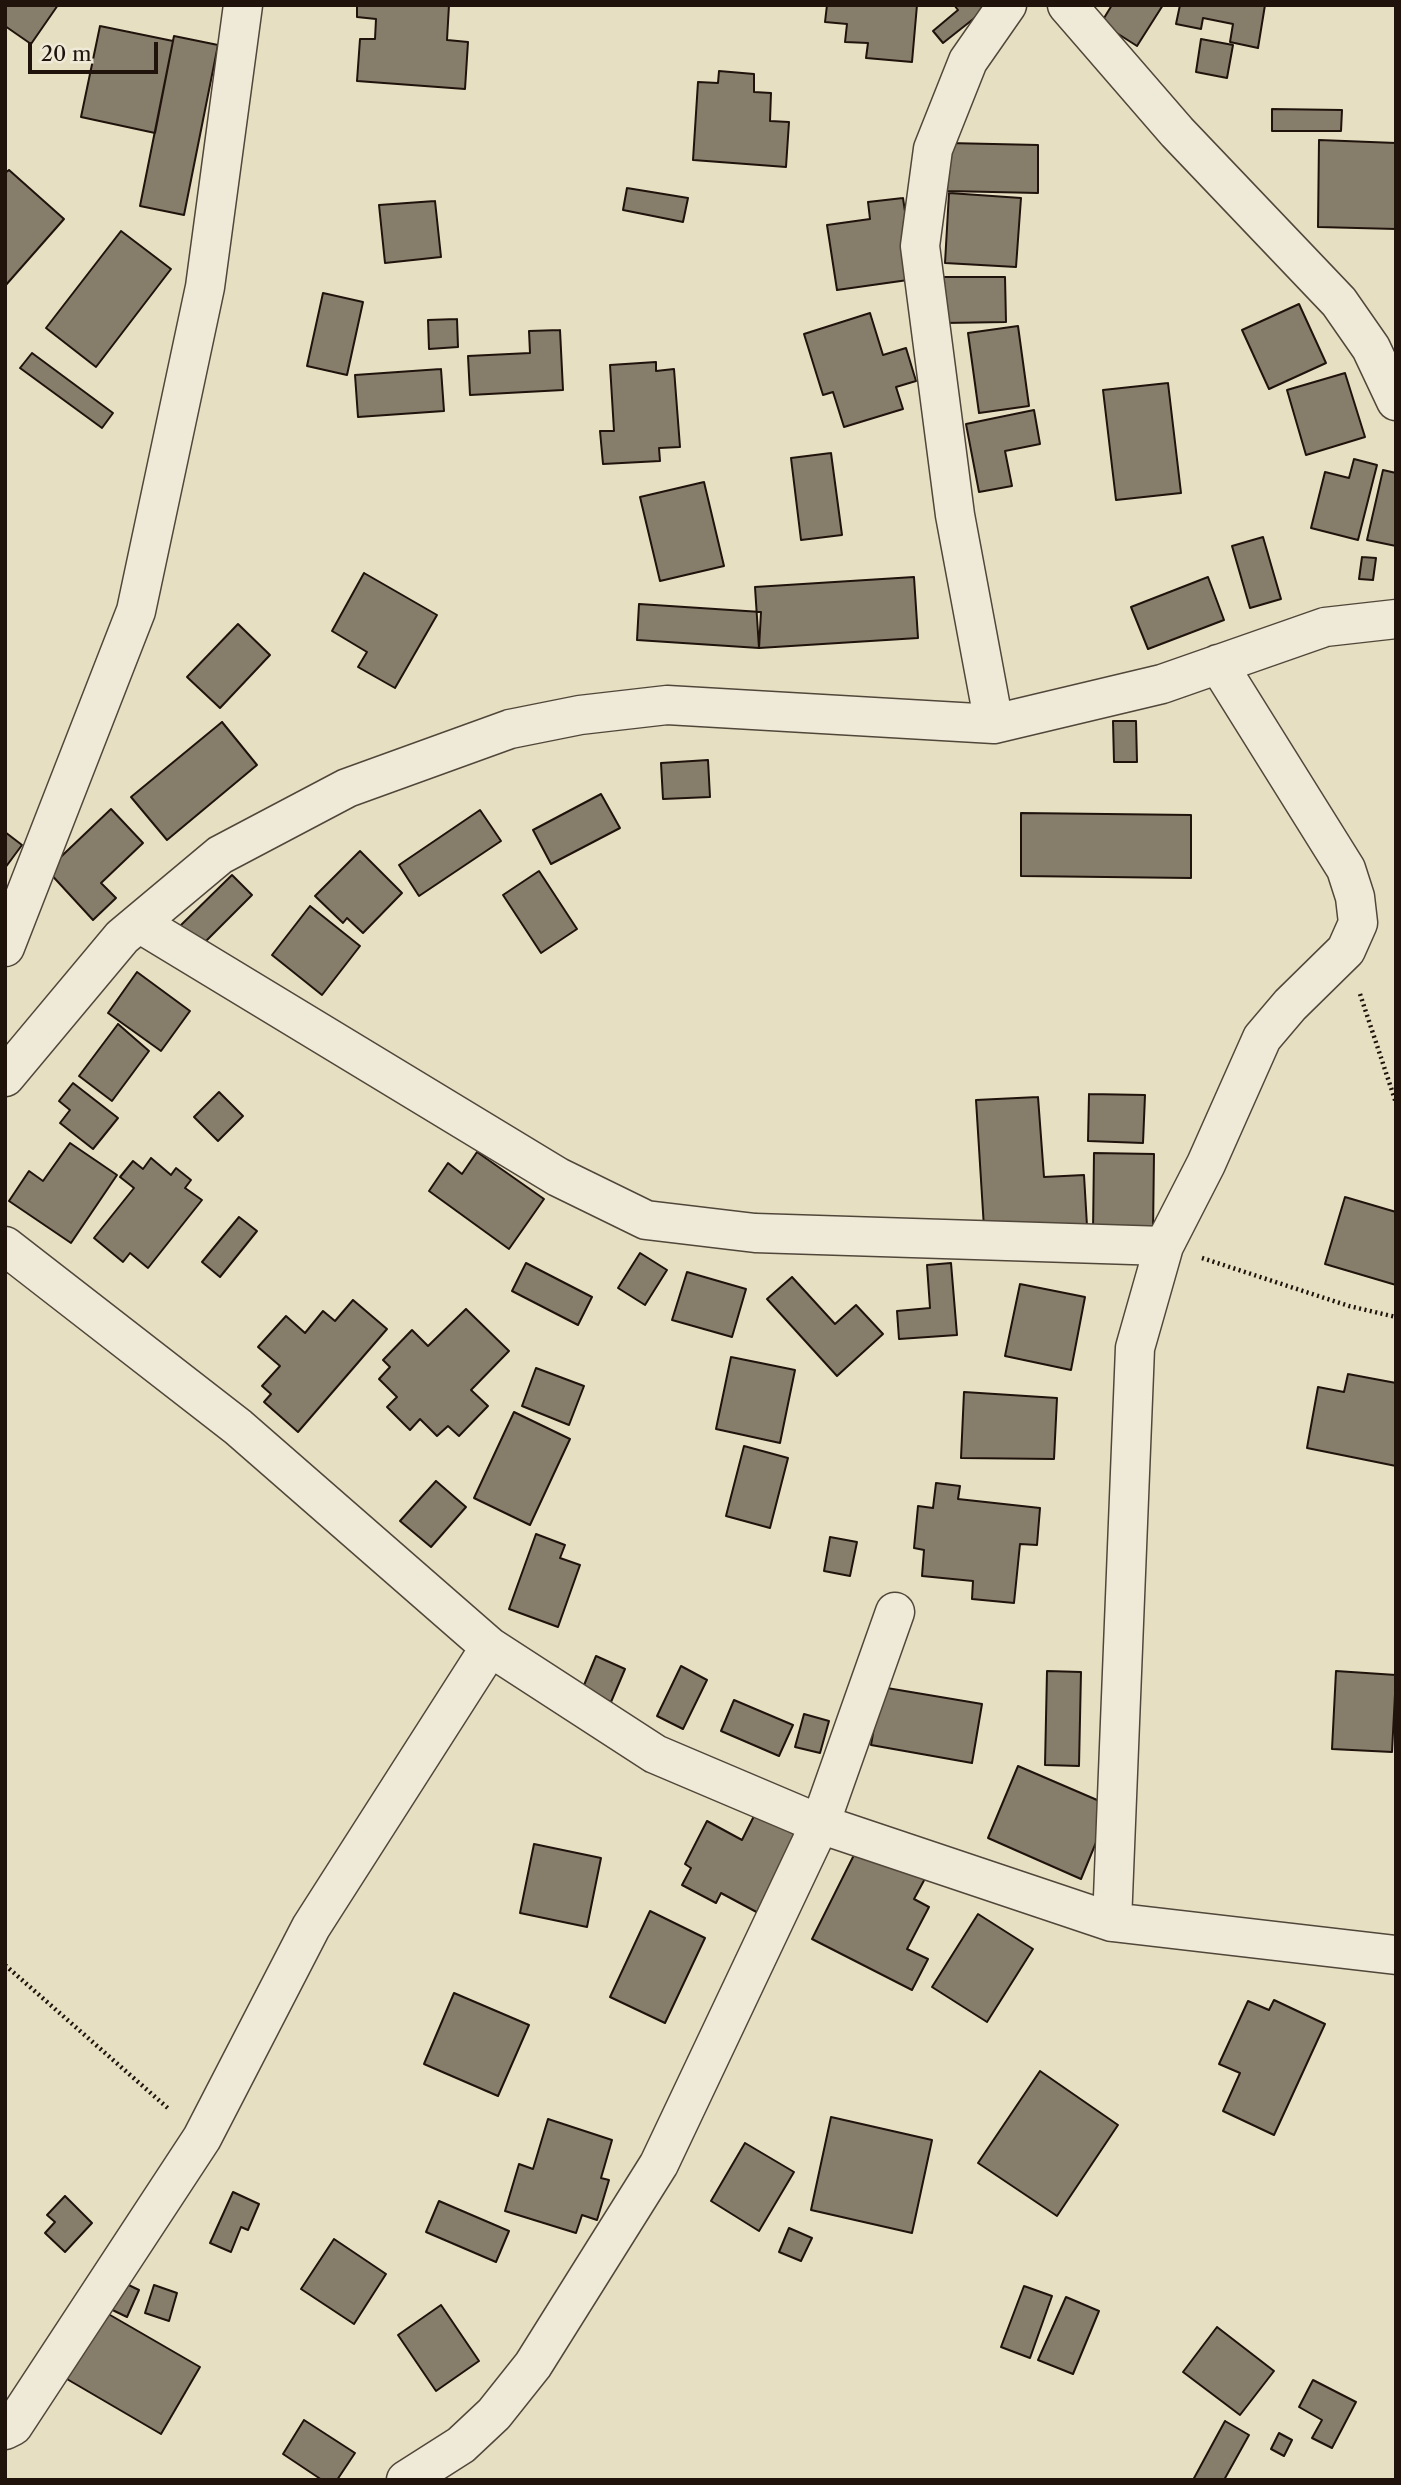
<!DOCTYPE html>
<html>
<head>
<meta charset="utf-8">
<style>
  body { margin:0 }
  #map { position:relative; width:1401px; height:2485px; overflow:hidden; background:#e7dfc2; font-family:"Libre Caslon Text",serif }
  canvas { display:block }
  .frame { position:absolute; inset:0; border:7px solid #1f130c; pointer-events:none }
  .scale { position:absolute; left:28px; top:42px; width:130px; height:32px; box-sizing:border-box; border:4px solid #1f130c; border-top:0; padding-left:9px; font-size:21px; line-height:24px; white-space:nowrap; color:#1f130c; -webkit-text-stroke:5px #efead7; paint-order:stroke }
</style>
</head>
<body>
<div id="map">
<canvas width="1401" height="2485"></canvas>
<div class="frame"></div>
<div class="scale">20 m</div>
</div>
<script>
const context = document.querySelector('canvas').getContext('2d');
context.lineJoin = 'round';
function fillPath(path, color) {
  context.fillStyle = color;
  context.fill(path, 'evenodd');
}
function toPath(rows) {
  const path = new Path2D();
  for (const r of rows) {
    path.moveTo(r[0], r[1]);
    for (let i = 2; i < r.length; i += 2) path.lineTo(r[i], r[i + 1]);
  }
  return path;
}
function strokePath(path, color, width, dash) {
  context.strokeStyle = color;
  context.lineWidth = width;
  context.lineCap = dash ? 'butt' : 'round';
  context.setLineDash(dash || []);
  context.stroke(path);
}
const building = toPath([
  [5,5,58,5,31,44,5,26,5,5],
  [357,5,449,5,447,40,468,42,465,89,357,81,360,39,375,39,376,19,357,17,357,5],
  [827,5,917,5,912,62,866,58,868,43,845,42,847,24,825,22,827,5],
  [954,5,991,5,943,43,933,31,958,10,954,5],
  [1112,5,1163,5,1137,46,1101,23,1112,5],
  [1180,5,1265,5,1258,48,1230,42,1233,24,1203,18,1201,29,1176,24,1180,5],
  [100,26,173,41,155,133,81,117,100,26],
  [174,36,218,45,184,215,140,206,174,36],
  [1201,39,1233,45,1227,78,1196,72,1201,39],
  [719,71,754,74,754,92,771,93,770,121,789,122,786,167,693,160,698,82,718,83,719,71],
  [1272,109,1342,110,1341,131,1272,131,1272,109],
  [1319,140,1396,143,1396,229,1318,227,1319,140],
  [948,143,1038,145,1038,193,947,191,948,143],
  [9,170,64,219,5,286,5,173,9,170],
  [627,188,688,198,683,222,623,210,627,188],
  [949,193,1021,198,1016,267,945,263,949,193],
  [903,198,915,279,837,290,827,225,870,219,868,202,903,198],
  [435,201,441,257,385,263,379,205,435,201],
  [121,231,171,269,96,367,46,328,121,231],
  [943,277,1005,277,1006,322,944,323,943,277],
  [323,293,363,302,347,375,307,366,323,293],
  [1299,304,1326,363,1269,389,1242,330,1299,304],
  [870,313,883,355,906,348,916,381,896,387,903,409,844,427,833,392,823,395,804,334,870,313],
  [457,319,458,347,429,349,428,320,457,319],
  [1018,326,1029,406,979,413,968,333,1018,326],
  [560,330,563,390,470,395,468,356,530,353,529,331,560,330],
  [32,353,113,413,102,428,20,368,32,353],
  [656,362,656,371,674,369,680,447,659,448,660,461,603,464,600,431,614,431,610,365,656,362],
  [441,369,444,411,358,417,355,375,441,369],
  [1345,373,1365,437,1306,455,1287,390,1345,373],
  [1168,383,1181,493,1116,500,1103,390,1168,383],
  [1034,410,1040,444,1005,451,1012,486,979,492,966,424,1034,410],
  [831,453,842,535,801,540,791,458,831,453],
  [1354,459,1377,465,1358,540,1311,528,1325,472,1349,478,1354,459],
  [1383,470,1396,473,1396,546,1367,540,1383,470],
  [704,482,724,566,660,581,640,497,704,482],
  [1263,537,1281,599,1250,608,1232,546,1263,537],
  [1362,557,1376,558,1373,580,1359,579,1362,557],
  [364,573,437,615,395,688,358,667,367,652,332,631,364,573],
  [914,577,918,638,759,648,755,587,914,577],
  [1208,577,1224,620,1148,649,1131,607,1208,577],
  [639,604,761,612,759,648,637,640,639,604],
  [238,624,270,655,220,708,187,677,238,624],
  [1113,721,1136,721,1137,762,1114,762,1113,721],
  [222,722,257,765,167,840,131,797,222,722],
  [708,760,710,797,663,799,661,763,708,760],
  [601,794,620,828,551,864,533,830,601,794],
  [111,809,143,843,101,883,116,898,93,920,47,870,111,809],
  [480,810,501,841,419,896,399,865,480,810],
  [1021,813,1191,815,1191,878,1021,876,1021,813],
  [5,832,22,845,5,868,5,832],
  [360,851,402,893,363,933,347,918,343,923,315,896,360,851],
  [539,871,577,929,541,953,503,895,539,871],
  [232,875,252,895,200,947,180,926,232,875],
  [310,906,360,946,322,995,272,955,310,906],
  [137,972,190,1011,161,1051,108,1013,137,972],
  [118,1024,149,1051,112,1101,79,1076,118,1024],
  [73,1083,118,1118,93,1149,60,1123,70,1110,59,1101,73,1083],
  [219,1092,243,1116,218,1141,194,1117,219,1092],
  [1089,1094,1145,1095,1143,1143,1088,1141,1089,1094],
  [1038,1097,1044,1177,1084,1175,1087,1226,984,1228,976,1100,1038,1097],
  [70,1143,117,1175,71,1243,9,1201,29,1171,43,1181,70,1143],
  [477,1152,544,1199,509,1249,429,1191,448,1163,462,1174,477,1152],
  [1094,1153,1154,1154,1153,1233,1093,1232,1094,1153],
  [151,1158,171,1175,176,1168,191,1180,185,1188,202,1200,148,1268,130,1253,123,1262,94,1238,134,1188,120,1177,133,1161,143,1169,151,1158],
  [1345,1197,1396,1212,1396,1285,1325,1264,1345,1197],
  [239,1217,257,1231,220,1277,202,1262,239,1217],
  [640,1253,667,1270,645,1305,618,1288,640,1253],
  [526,1263,592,1297,578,1325,512,1291,526,1263],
  [951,1263,957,1335,899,1339,897,1311,930,1308,927,1265,951,1263],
  [687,1272,746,1289,732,1337,672,1320,687,1272],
  [792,1277,835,1324,856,1305,883,1334,837,1376,767,1299,792,1277],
  [1020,1284,1085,1297,1071,1370,1005,1356,1020,1284],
  [353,1300,387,1329,298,1432,264,1402,271,1394,262,1386,280,1366,258,1347,286,1316,305,1333,323,1311,335,1321,353,1300],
  [466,1309,509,1351,471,1390,488,1406,459,1436,448,1426,437,1436,420,1419,410,1430,387,1407,397,1397,379,1379,390,1367,383,1360,412,1330,428,1346,466,1309],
  [731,1357,795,1370,780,1443,716,1429,731,1357],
  [536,1368,584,1386,569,1425,522,1406,536,1368],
  [1348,1374,1396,1383,1396,1466,1307,1448,1318,1387,1344,1392,1348,1374],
  [964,1392,1057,1398,1054,1459,961,1458,964,1392],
  [514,1412,570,1439,530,1525,474,1498,514,1412],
  [744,1446,788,1458,770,1528,726,1516,744,1446],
  [436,1481,466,1507,431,1547,400,1521,436,1481],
  [936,1483,960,1486,958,1499,1040,1508,1037,1545,1020,1544,1014,1603,972,1599,973,1581,922,1576,924,1550,914,1548,918,1506,933,1508,936,1483],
  [536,1534,565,1545,560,1558,580,1565,558,1627,509,1609,536,1534],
  [830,1537,857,1542,850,1576,824,1571,830,1537],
  [596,1656,625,1669,611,1702,582,1690,596,1656],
  [681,1666,707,1680,683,1729,657,1716,681,1666],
  [1047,1671,1081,1672,1079,1766,1045,1765,1047,1671],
  [1336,1671,1396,1675,1392,1752,1332,1749,1336,1671],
  [881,1687,982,1704,972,1763,871,1745,881,1687],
  [734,1700,793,1725,779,1756,721,1731,734,1700],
  [804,1714,829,1721,820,1753,795,1747,804,1714],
  [1018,1766,1111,1806,1081,1879,988,1838,1018,1766],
  [756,1812,804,1837,764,1916,721,1893,716,1903,682,1885,691,1868,685,1864,707,1821,742,1840,756,1812],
  [862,1839,928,1873,914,1899,929,1907,907,1949,928,1959,912,1990,812,1939,862,1839],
  [534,1844,601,1858,587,1927,520,1913,534,1844],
  [650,1911,705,1938,665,2023,610,1997,650,1911],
  [978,1914,1033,1949,987,2022,932,1987,978,1914],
  [454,1993,529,2025,498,2096,424,2064,454,1993],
  [1274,2000,1325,2024,1274,2135,1223,2111,1240,2073,1219,2064,1248,2001,1269,2010,1274,2000],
  [1040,2071,1118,2125,1057,2216,978,2163,1040,2071],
  [831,2117,932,2140,912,2233,811,2210,831,2117],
  [548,2119,612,2140,601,2178,609,2180,597,2220,582,2215,576,2233,505,2211,519,2164,533,2169,548,2119],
  [745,2143,794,2172,759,2231,711,2201,745,2143],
  [233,2192,259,2204,248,2230,241,2227,231,2252,210,2243,233,2192],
  [65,2196,92,2223,65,2252,45,2233,55,2222,47,2215,65,2196],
  [439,2201,509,2231,496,2262,426,2232,439,2201],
  [789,2228,812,2238,801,2261,779,2252,789,2228],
  [334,2239,386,2274,354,2324,301,2289,334,2239],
  [114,2278,139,2290,127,2317,102,2305,114,2278],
  [154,2285,177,2293,169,2321,145,2313,154,2285],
  [1024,2286,1052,2296,1030,2358,1001,2347,1024,2286],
  [1066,2297,1099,2311,1073,2374,1038,2360,1066,2297],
  [441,2305,479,2361,436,2391,398,2335,441,2305],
  [98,2308,200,2367,161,2434,60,2375,98,2308],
  [1217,2327,1274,2371,1240,2415,1183,2372,1217,2327],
  [1313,2380,1356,2402,1332,2448,1312,2438,1322,2420,1299,2407,1313,2380],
  [304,2420,355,2453,337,2480,322,2480,283,2454,304,2420],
  [1225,2421,1249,2435,1224,2480,1193,2480,1225,2421],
  [1279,2433,1292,2440,1284,2456,1271,2449,1279,2433]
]);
fillPath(building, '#877d6b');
strokePath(building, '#1f130c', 2);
const minor = toPath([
  [1067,5,1177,132,1339,302,1371,348,1396,401],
  [994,724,955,515,920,246,933,149,968,61,1007,5],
  [139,923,558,1177,646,1220,755,1233,1164,1246],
  [5,947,136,611,205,287,243,5],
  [5,1077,122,937,220,855,347,788,510,729,580,715,667,705,994,724,1162,684,1325,627,1396,619],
  [5,1246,238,1427,490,1647,655,1754,820,1824,1112,1922,1396,1955],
  [1112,1922,1135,1348,1164,1246,1206,1164,1262,1038,1290,1005,1346,950,1358,923,1355,897,1346,869,1218,664],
  [5,2430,13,2426,202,2138,311,1927,490,1647],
  [406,2480,461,2445,494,2414,533,2365,659,2164,820,1824,895,1612]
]);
strokePath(minor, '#51463a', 41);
strokePath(toPath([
  [1360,994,1396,1103],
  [1202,1258,1349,1306,1396,1317],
  [5,1965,170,2110]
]), '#1f130c', 4.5, [2, 3.5]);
strokePath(minor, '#efead7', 38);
</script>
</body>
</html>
